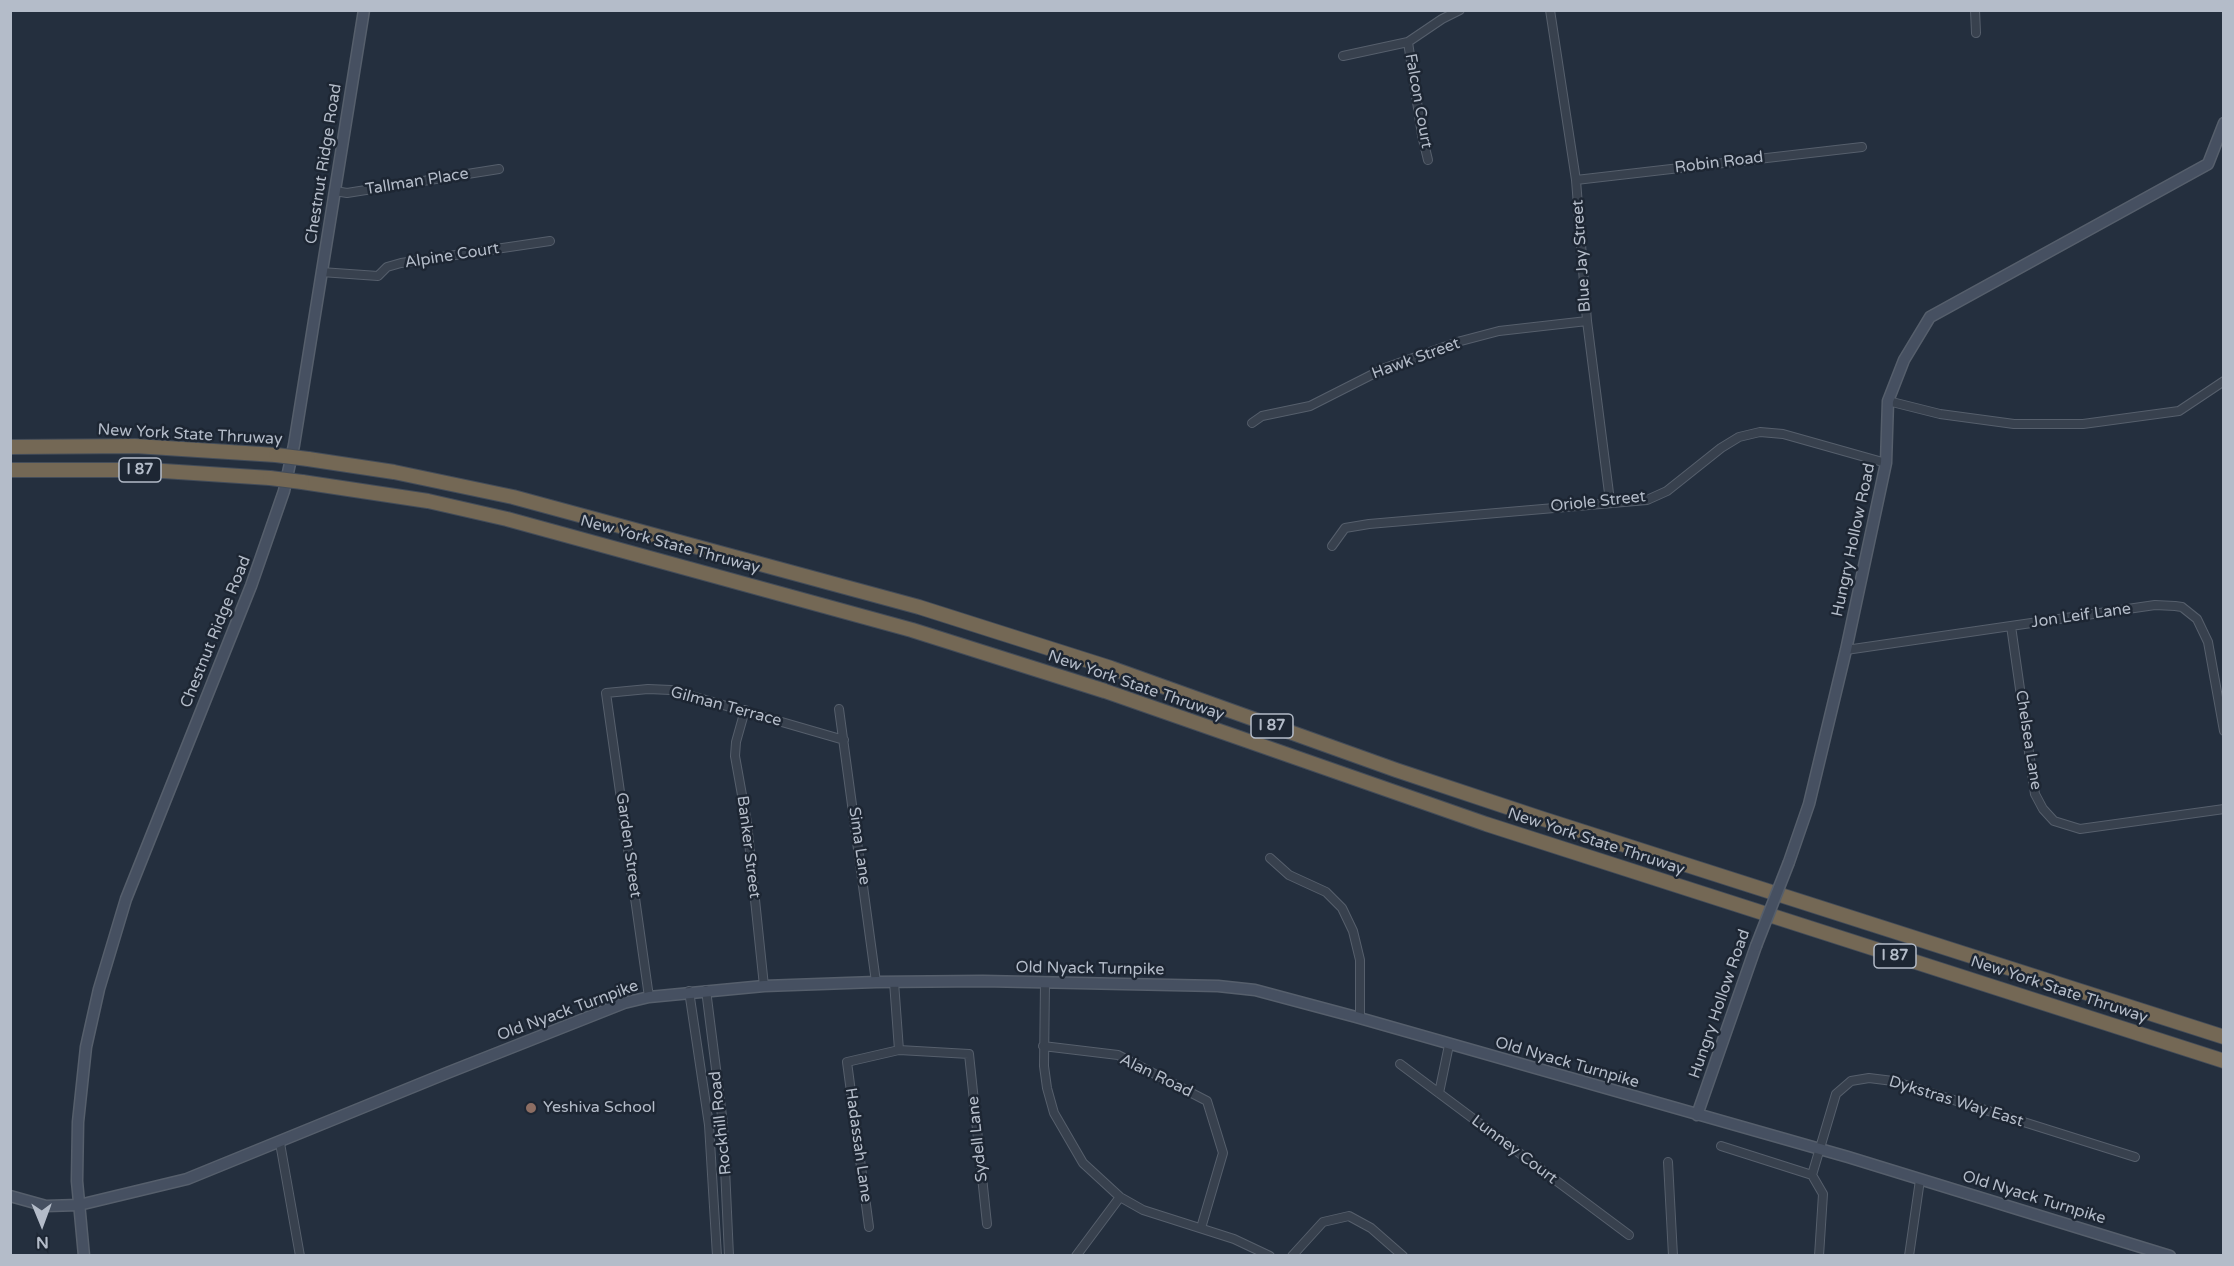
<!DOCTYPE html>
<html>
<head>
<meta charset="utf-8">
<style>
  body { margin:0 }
  #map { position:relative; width:2234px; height:1266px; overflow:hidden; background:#242f3e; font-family:"Varela Round",sans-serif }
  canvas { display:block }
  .frame { position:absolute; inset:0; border:12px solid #b4bcc9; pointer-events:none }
  .north { position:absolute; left:12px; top:1194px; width:60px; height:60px; -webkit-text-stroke:4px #1d2633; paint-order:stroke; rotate:179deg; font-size:16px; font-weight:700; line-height:24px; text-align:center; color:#b4bcc9 }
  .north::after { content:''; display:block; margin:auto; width:21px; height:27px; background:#b4bcc9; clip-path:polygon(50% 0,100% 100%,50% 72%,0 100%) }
</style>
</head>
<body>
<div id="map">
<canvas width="2234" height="1266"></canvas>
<div class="frame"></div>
<div class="north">N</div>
</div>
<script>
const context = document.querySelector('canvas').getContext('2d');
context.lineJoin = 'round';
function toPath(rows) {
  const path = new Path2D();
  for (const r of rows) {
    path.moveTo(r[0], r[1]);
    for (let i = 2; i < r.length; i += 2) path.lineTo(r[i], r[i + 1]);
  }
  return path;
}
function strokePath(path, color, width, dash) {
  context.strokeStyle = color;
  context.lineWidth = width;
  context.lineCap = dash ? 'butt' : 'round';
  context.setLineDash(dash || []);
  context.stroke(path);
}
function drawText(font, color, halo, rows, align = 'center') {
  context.font = font + ' "Varela Round",sans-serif';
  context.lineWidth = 5;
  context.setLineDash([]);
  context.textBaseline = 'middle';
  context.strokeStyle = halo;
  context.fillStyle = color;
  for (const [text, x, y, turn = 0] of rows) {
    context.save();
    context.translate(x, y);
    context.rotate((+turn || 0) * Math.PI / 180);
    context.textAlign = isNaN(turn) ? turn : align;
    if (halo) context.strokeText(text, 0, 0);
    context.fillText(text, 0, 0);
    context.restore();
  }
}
const street = toPath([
  [1550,10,1576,180,1587,321,1610,501],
  [1975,10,1976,33],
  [1408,42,1422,135,1428,160],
  [1343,56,1408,42,1442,19,1460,10],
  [1576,180,1862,147],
  [335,191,347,193,499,169],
  [321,272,378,276,387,267,401,263,550,241],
  [1888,401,1940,414,2014,424,2083,424,2179,411,2224,381],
  [1252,423,1262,416,1310,406,1385,368,1461,341,1499,331,1587,321],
  [1332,546,1345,528,1369,524,1647,500,1667,491,1721,448,1739,437,1760,432,1783,434,1886,463],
  [2011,626,2035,794,2043,809,2054,821,2080,829,2224,809],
  [1846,650,2155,605,2175,606,2182,607,2197,619,2208,642,2224,731],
  [839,709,876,982],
  [745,710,736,742,735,756,747,823,764,986],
  [1270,858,1289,875,1326,892,1342,908,1353,931,1360,960,1360,1018],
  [894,982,899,1050],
  [1045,983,1044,1066,1047,1088,1054,1113,1083,1163,1120,1197,1143,1210,1234,1239,1270,1256],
  [706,990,723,1124,729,1256],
  [689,991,709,1125,717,1256],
  [649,997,606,693,648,689,671,690,844,740],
  [1043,1046,1118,1055,1207,1101,1223,1153,1201,1228],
  [1400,1064,1629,1235],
  [1439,1093,1449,1045],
  [280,1143,300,1256],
  [1721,1146,1812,1175,1823,1194,1819,1256],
  [1668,1162,1673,1256],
  [1812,1175,1836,1094,1851,1081,1869,1078,1893,1081,2135,1157],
  [869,1227,847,1062,899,1050,969,1054,987,1224],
  [1076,1256,1120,1197],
  [1292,1256,1323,1222,1349,1216,1371,1228,1403,1256],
  [1909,1256,1920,1180]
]);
const secondary = toPath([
  [1789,862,1809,804,1846,650,1886,463,1888,401,1904,360,1930,317,2208,164,2224,123],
  [1697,1115,1756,946],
  [10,1196,46,1206,79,1205,187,1179,447,1073,624,1003,649,997,764,986,876,982,983,981,1218,986,1255,990,1356,1017,1848,1157,2170,1256],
  [84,1256,77,1181,78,1122,86,1047,99,989,126,899,251,586,284,491,294,445,364,10]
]);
const highway = toPath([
  [10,447,135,446,276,455],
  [308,459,394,472,513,497,919,607,1111,668,1396,770,1540,818,2224,1037],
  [10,470,148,470,270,478],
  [302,482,428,501,507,519,912,630,1105,691,1486,824,2224,1061]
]);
strokePath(street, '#565f6c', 10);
strokePath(secondary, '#565f6c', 13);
strokePath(highway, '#434c59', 16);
strokePath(street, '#38414e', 8);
strokePath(secondary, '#465061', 10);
strokePath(highway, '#746855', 14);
const secondaryBridge = toPath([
  [1756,946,1789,862]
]);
const highwayBridge = toPath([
  [276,455,308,459],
  [270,478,302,482]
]);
strokePath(secondaryBridge, '#565f6c', 13, []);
strokePath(highwayBridge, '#434c59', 16, []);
strokePath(secondaryBridge, '#465061', 10);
strokePath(highwayBridge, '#746855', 14);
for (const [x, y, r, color] of [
  [531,1108,6,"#8d6e63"]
]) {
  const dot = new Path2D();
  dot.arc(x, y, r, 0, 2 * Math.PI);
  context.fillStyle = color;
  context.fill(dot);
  strokePath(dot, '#1d2633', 2);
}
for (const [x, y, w] of [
  [140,470,42],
  [1272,726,42],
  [1895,956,42]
]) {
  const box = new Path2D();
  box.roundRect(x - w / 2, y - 12, w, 24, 4.5);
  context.fillStyle = '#1d2633';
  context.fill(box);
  strokePath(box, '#b4bcc9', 1.5);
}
drawText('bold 15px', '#b4bcc9', null, [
  ["I 87",140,470],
  ["I 87",1272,726],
  ["I 87",1895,956]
]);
drawText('16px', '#b4bcc9', '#1d2633', [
  ["Falcon Court",1418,101,80],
  ["Robin Road",1719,163,-7],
  ["Chestnut Ridge Road",324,164,-81],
  ["Tallman Place",417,182,-9],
  ["Alpine Court",452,256,-9],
  ["Blue Jay Street",1582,256,-94],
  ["Hawk Street",1416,359,-20],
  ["New York State Thruway",190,435,3],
  ["Oriole Street",1598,502,-6],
  ["Hungry Hollow Road",1854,540,-78],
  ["New York State Thruway",670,545,15],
  ["Jon Leif Lane",2081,616,-8],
  ["Chestnut Ridge Road",216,632,-68],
  ["New York State Thruway",1136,686,19],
  ["Gilman Terrace",726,707,15],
  ["Chelsea Lane",2028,740,81],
  ["New York State Thruway",1596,842,18],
  ["Garden Street",628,845,82],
  ["Sima Lane",859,846,82],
  ["Banker Street",748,847,83],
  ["Old Nyack Turnpike",1090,969,1],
  ["New York State Thruway",2059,990,18],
  ["Hungry Hollow Road",1720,1004,-71],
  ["Old Nyack Turnpike",568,1011,-20],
  ["Old Nyack Turnpike",1567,1063,16],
  ["Alan Road",1156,1076,26],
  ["Dykstras Way East",1956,1102,17],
  ["Rockhill Road",721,1123,-96],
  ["Sydell Lane",978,1139,-96],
  ["Hadassah Lane",858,1145,82],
  ["Lunney Court",1514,1150,37],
  ["Old Nyack Turnpike",2034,1198,17]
]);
drawText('16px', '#b4bcc9', '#1d2633', [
  ["Yeshiva School",543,1108]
], 'left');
</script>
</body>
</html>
